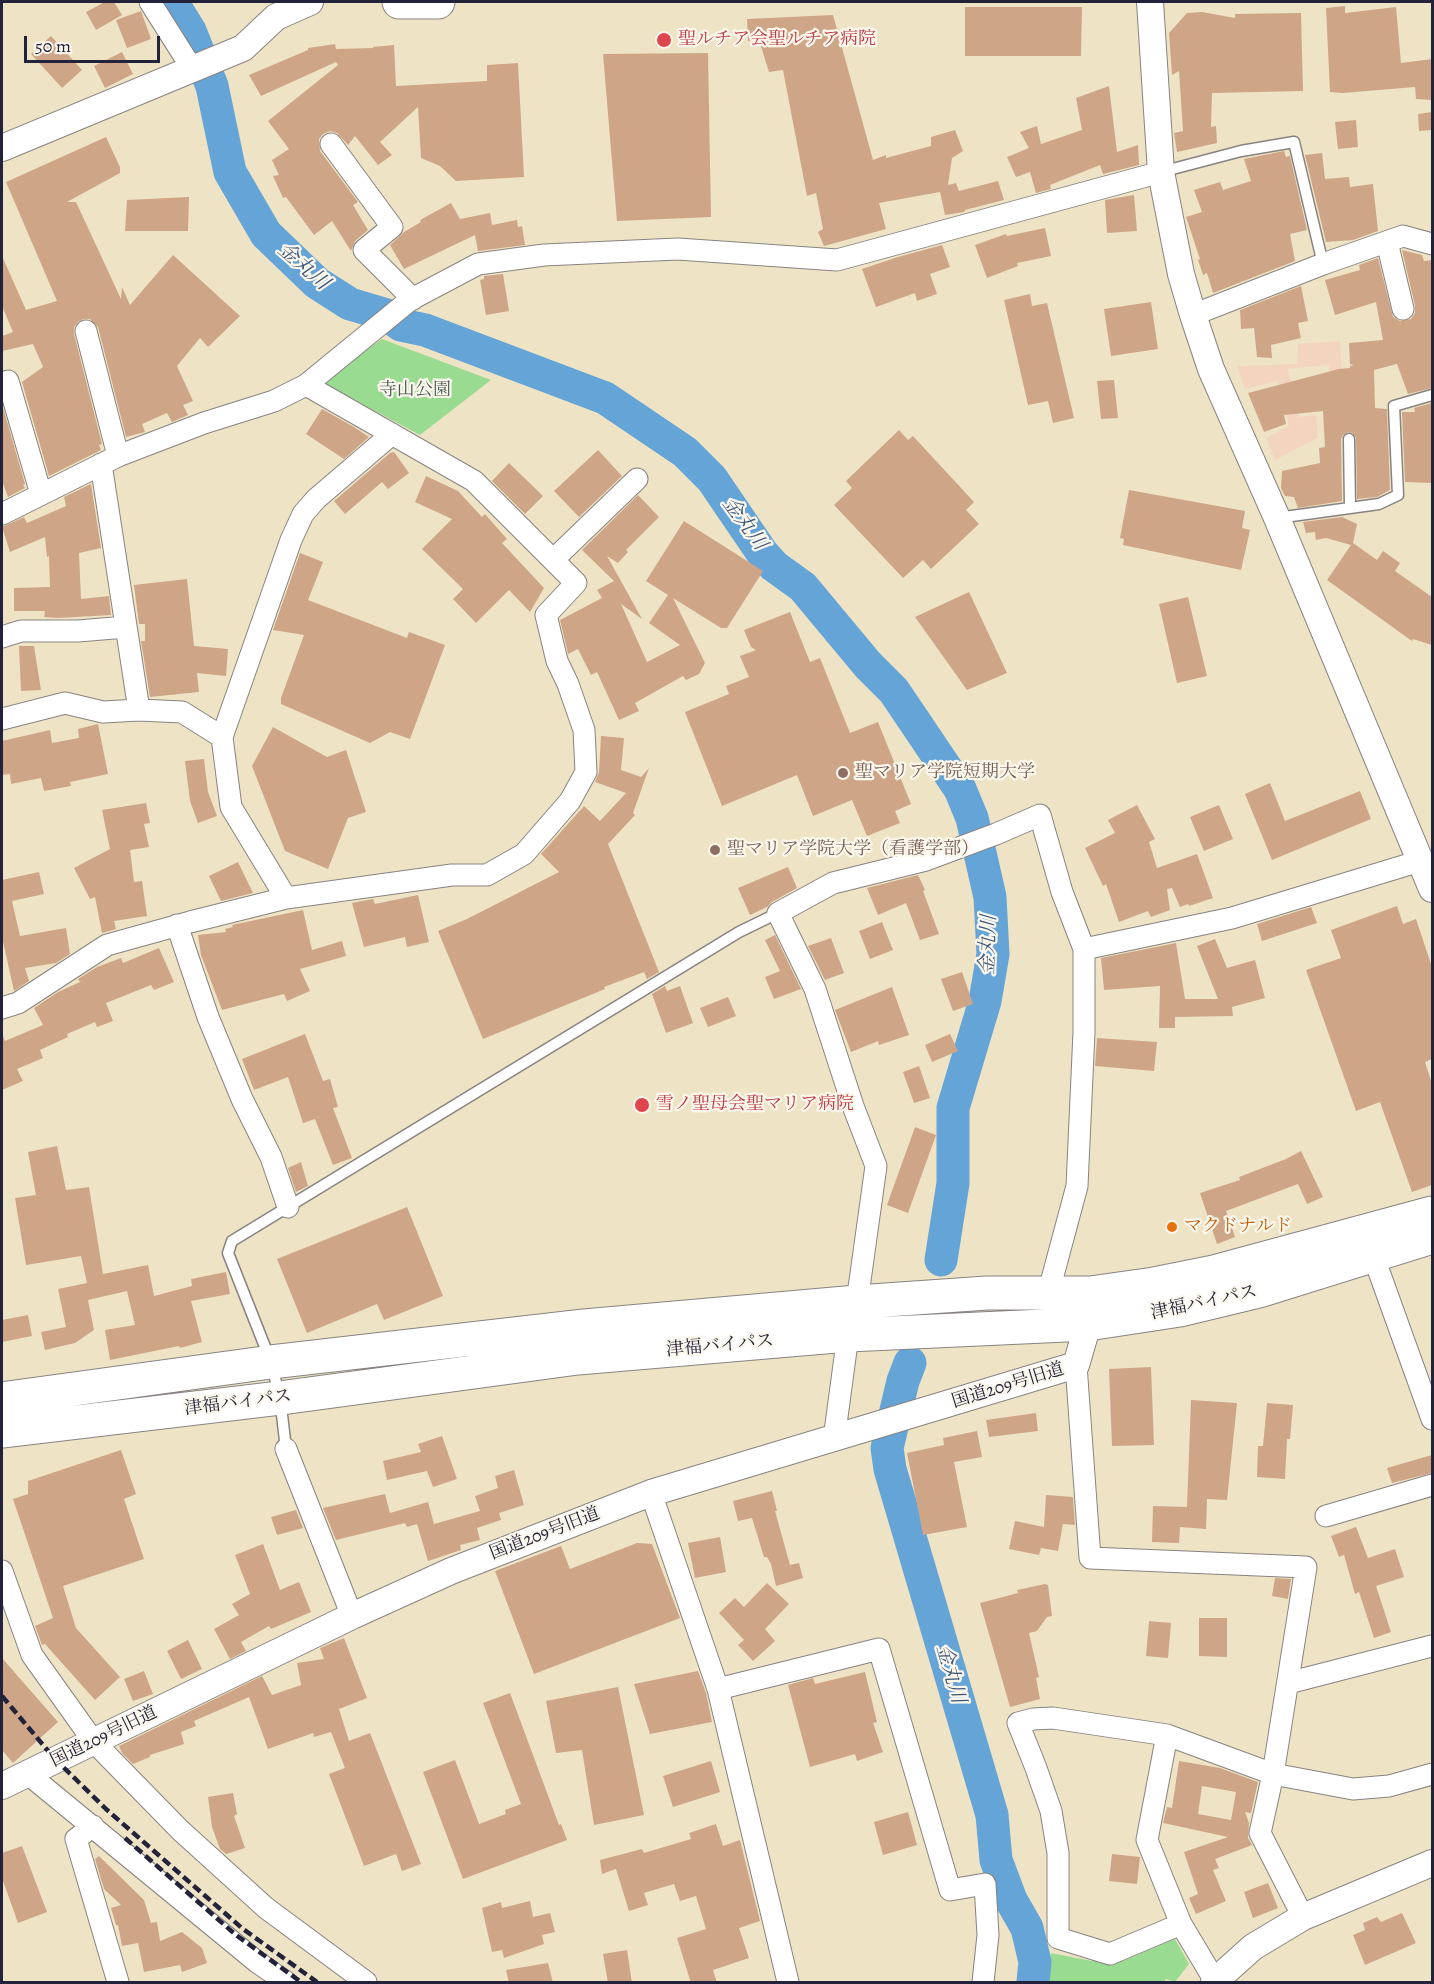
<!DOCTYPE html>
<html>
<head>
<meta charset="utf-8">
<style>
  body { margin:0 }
  #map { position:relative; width:1434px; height:1984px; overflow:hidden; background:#eee4c5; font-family:Alegreya,serif }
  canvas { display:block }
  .frame { position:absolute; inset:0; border:3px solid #22223b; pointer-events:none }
  .scale { position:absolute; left:24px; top:36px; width:136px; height:27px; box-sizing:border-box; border:3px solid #22223b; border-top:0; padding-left:8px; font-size:18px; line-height:21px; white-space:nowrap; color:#22223b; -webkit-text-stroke:4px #fbf7ec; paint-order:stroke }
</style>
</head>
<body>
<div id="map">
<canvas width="1434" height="1984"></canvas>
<div class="frame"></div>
<div class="scale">50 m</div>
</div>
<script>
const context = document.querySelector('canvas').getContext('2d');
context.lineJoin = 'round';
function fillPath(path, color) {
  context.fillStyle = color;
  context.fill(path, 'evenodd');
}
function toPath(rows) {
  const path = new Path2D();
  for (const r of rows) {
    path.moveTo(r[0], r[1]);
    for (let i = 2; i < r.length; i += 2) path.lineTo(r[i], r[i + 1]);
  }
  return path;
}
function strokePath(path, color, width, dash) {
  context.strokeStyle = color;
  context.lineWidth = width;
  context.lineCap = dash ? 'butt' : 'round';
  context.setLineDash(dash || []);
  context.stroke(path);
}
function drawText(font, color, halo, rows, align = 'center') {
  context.font = font + ' Alegreya,"Noto Serif JP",serif';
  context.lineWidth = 4.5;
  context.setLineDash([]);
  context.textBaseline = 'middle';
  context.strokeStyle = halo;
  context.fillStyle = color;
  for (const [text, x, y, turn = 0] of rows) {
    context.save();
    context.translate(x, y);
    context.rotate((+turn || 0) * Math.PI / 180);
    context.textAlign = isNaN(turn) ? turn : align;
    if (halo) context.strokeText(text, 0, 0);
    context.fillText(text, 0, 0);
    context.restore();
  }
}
fillPath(toPath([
  [1340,341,1342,377,1331,378,1329,365,1288,369,1299,417,1316,415,1318,438,1275,460,1266,438,1289,426,1278,381,1245,389,1237,366,1297,364,1298,344]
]), '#f3d4bf');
fillPath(toPath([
  [382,339,491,380,420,435,321,382],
  [1175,1939,1189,1964,1175,1982,1166,1979,1164,1982,1049,1982,1051,1953,1092,1961,1100,1959,1123,1961]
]), '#9adb92');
strokePath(toPath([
  [172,2,190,31,212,86,230,172,266,234,317,283,350,304,387,315,401,325,425,330,605,398,685,452,712,479,763,554,774,566,803,587,868,665,894,691,960,789,972,818,990,897,993,954,985,1001,953,1108,953,1183,941,1260],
  [910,1363,903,1381,887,1448,890,1469,992,1815,996,1860,1011,1900,1027,1928,1035,1962,1033,1982]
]), '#64a4d7', 33);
fillPath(toPath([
  [105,2,114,2,122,15,96,30,86,12],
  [1345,6,1345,13,1396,7,1401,63,1432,59,1432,100,1416,99,1415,87,1343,93,1330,92,1326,8],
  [965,7,1082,7,1081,56,965,56],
  [141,11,151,39,127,48,116,20],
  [1202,12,1235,18,1235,14,1301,13,1303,91,1212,93,1211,127,1216,126,1217,143,1177,152,1174,133,1183,131,1179,71,1172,75,1169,33,1187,13],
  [833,15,873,160,886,155,886,158,931,146,931,137,955,130,963,151,952,158,948,185,956,183,959,191,998,181,1004,200,965,210,964,212,945,215,940,192,879,203,886,229,824,246,818,232,823,229,816,193,807,196,783,70,769,72,759,40,748,41,747,19],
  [51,36,82,70,62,88,31,54],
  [335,44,336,49,373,48,373,47,394,45,396,86,487,81,487,65,518,63,524,177,456,181,440,166,421,158,418,107,380,142,392,155,378,165,355,136,348,145,337,133,330,131,323,134,319,139,320,151,358,202,353,205,368,230,355,241,351,251,332,221,314,235,286,197,283,198,273,176,279,175,272,160,289,149,268,121,338,65,336,62,261,96,249,75,308,50,308,48],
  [122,52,133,74,105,88,94,66],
  [708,53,711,217,617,221,603,54],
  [1109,86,1117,152,1138,145,1139,165,1103,174,1100,165,1050,185,1051,189,1036,193,1030,172,1016,177,1007,157,1029,148,1020,132,1037,126,1041,144,1082,130,1076,98],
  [1432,112,1432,130,1419,131,1418,114],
  [1356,120,1358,147,1338,149,1335,122],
  [106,137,120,167,120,173,67,202,76,202,121,299,122,287,130,305,173,255,240,316,208,347,200,338,177,366,193,401,183,405,188,415,172,422,167,413,142,424,145,432,126,437,98,327,90,319,83,319,78,322,74,327,74,334,102,444,99,445,101,450,49,476,22,382,43,367,33,344,2,351,2,336,13,332,2,306,2,256,26,310,57,301,6,182],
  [1284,151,1286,157,1290,156,1307,230,1290,234,1295,261,1213,293,1207,273,1203,275,1198,260,1200,259,1186,217,1202,212,1194,190,1220,182,1223,190,1251,181,1244,159],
  [1322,153,1325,179,1349,177,1350,187,1373,184,1378,231,1353,240,1326,242,1305,155],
  [1134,195,1137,231,1107,233,1105,200],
  [189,197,188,231,125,231,127,200],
  [451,203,460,219,490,213,492,225,517,220,518,227,522,226,525,245,478,251,475,235,404,269,390,245,404,232,421,222,420,220],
  [1045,228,1051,256,1017,263,1018,266,987,278,975,245,1006,234,1007,236],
  [942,245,950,267,930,274,937,294,917,301,915,293,876,307,862,269,898,257],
  [1402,250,1422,255,1424,261,1432,260,1432,388,1408,394,1397,364,1374,370,1375,408,1387,409,1390,490,1377,497,1357,499,1356,438,1353,433,1348,432,1343,435,1341,439,1342,501,1298,508,1294,497,1285,496,1281,488,1282,471,1320,463,1319,448,1325,447,1323,411,1284,415,1286,424,1264,432,1248,393,1339,369,1350,368,1350,366,1354,365,1350,364,1349,343,1383,340,1376,302,1335,315,1325,280,1360,270,1359,265,1378,258,1393,317,1400,321,1411,319,1415,313,1415,306],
  [503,274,509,311,486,315,480,280,484,279,484,276],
  [1301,286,1308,321,1298,323,1301,338,1271,345,1272,358,1257,357,1254,328,1241,329,1240,310],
  [1030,294,1032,306,1047,303,1074,418,1053,423,1048,401,1028,405,1004,300],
  [1151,302,1158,349,1111,356,1104,309],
  [1114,380,1118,418,1101,419,1097,381],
  [1432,403,1432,483,1405,482,1402,412,1415,412,1414,408],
  [2,404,25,484,23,485,25,488,8,497,2,481],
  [322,409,354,427,369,437,344,459,306,434],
  [899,430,908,440,913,436,974,502,966,510,979,524,931,569,923,560,903,578,834,505,852,488,846,481],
  [598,450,622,476,579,517,554,491],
  [394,452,409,473,388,489,382,482,345,514,334,501,390,453],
  [509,463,543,496,525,514,492,481],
  [426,476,458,491,482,517,485,514,507,539,502,543,544,588,530,612,509,590,476,623,453,599,463,589,422,549,452,519,415,502],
  [91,484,101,548,79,553,81,599,109,596,111,615,58,618,44,617,45,611,14,611,14,588,50,587,49,556,47,557,45,537,10,552,2,527,24,517,27,523,66,506,64,497],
  [1129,490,1245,511,1242,528,1250,530,1241,570,1123,545,1124,539,1120,538],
  [638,495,659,517,626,550,628,552,618,563,607,556,642,619,621,604,647,662,680,645,649,623,668,595,646,581,684,521,763,571,727,628,721,628,673,598,705,663,699,674,686,680,683,676,635,703,639,711,619,720,597,672,591,675,578,649,568,654,560,620,602,598,597,590,614,581,582,550],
  [1342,517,1357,524,1353,543,1377,560,1383,551,1400,563,1395,571,1432,597,1432,645,1413,639,1412,641,1327,580,1351,545,1326,538,1316,540,1315,532,1306,533,1303,522],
  [300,553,323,562,308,600,407,638,409,632,445,645,410,739,390,732,370,743,281,704,281,698,304,635,273,630],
  [187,579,194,646,228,649,226,676,197,673,199,692,150,697,141,641,145,641,145,624,139,624,134,585],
  [969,592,1007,673,967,690,915,617],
  [1188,597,1207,676,1177,683,1159,604],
  [790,612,810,662,820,658,850,733,878,722,911,804,895,811,900,823,867,836,852,800,813,816,797,775,722,806,685,712,729,694,726,686,749,677,740,656,756,650,751,647,744,630],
  [19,646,34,646,41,690,21,691],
  [98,724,108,774,70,782,71,786,44,791,41,778,11,784,10,774,2,775,2,741,50,730,52,743,79,738,78,729],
  [273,727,327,757,346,750,366,812,348,818,328,869,285,851,252,766],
  [601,736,624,738,621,770,641,777,649,768,633,813,635,815,608,844,659,972,647,979,644,972,604,987,605,989,483,1039,438,931,467,919,559,872,541,854,584,806,600,821,626,793,595,782,599,772],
  [204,759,208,792,217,816,198,823,190,801,185,761],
  [1270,783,1285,821,1360,791,1371,819,1272,860,1245,794],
  [146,803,150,823,144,824,149,847,130,850,134,882,142,881,147,916,114,921,116,929,102,933,95,897,90,899,74,868,110,849,102,810],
  [1137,805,1155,839,1149,842,1157,868,1197,854,1213,898,1189,906,1188,904,1180,907,1172,888,1167,889,1170,910,1151,917,1148,911,1119,922,1106,884,1103,886,1085,848,1115,833,1108,820],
  [1219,805,1233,839,1204,851,1190,817],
  [238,862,253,893,221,901,209,876],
  [788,867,797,888,772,902,767,907,750,915,738,888],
  [39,872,44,894,12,901,20,936,66,928,70,954,56,963,25,968,29,981,14,991,2,937,2,880],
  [918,875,925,890,923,891,939,934,920,940,906,903,878,915,867,888],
  [418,895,429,942,407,947,405,937,364,947,352,903,373,899,375,904],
  [1397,906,1403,924,1416,919,1432,967,1432,1059,1425,1062,1432,1084,1432,1185,1412,1192,1380,1102,1356,1111,1306,970,1341,958,1331,930],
  [1311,907,1317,923,1262,941,1257,924],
  [303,910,312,950,342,941,346,956,300,969,310,991,287,1001,284,994,222,1010,201,955,198,935,226,932,225,929,233,927,232,925],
  [882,922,893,950,870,959,859,931],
  [775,935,801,989,774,999,765,977,780,971,765,940],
  [831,938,844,973,825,980,808,946],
  [1215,939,1227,968,1255,960,1265,998,1232,1007,1233,1016,1175,1017,1175,1028,1159,1028,1160,986,1104,990,1101,958,1176,943,1185,999,1218,999,1197,946],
  [159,948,174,982,154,990,151,985,106,1003,113,1021,97,1027,95,1022,67,1034,68,1037,40,1050,43,1058,17,1069,23,1081,2,1090,2,1034,5,1041,43,1025,34,1008,58,992,80,982,78,979,97,967,121,958,123,963],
  [962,972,973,1004,953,1011,941,979],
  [665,986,667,991,680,986,693,1023,666,1033,652,994],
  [892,987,909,1035,879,1045,878,1041,851,1052,835,1010],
  [728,997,736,1016,708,1027,700,1008],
  [305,1034,323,1081,330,1079,338,1107,333,1108,352,1158,333,1165,315,1119,303,1123,288,1077,254,1090,242,1059],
  [950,1034,958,1051,932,1062,925,1045],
  [1097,1038,1157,1042,1154,1071,1095,1066],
  [919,1066,930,1098,914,1103,903,1072],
  [915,1127,936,1135,908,1213,887,1205],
  [57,1146,66,1190,89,1187,103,1274,148,1265,154,1296,192,1286,191,1279,226,1272,230,1294,191,1301,202,1342,180,1348,179,1346,110,1360,105,1330,135,1325,127,1291,88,1300,94,1330,75,1343,45,1350,41,1332,66,1327,58,1289,87,1283,81,1256,26,1265,15,1198,36,1195,28,1152],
  [1301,1151,1323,1197,1307,1204,1298,1184,1226,1211,1235,1237,1217,1244,1200,1193,1240,1180,1239,1177,1286,1159],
  [301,1162,308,1186,296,1192,288,1168],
  [407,1207,443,1296,384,1320,377,1304,307,1333,277,1259],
  [28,1315,32,1336,2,1342,2,1320],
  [1151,1367,1154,1445,1112,1446,1109,1369],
  [1191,1400,1237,1403,1227,1500,1207,1499,1206,1529,1180,1527,1179,1543,1152,1542,1153,1506,1187,1507],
  [1267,1403,1293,1405,1290,1439,1287,1439,1285,1479,1257,1477,1258,1446,1263,1446],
  [1036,1413,1038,1431,989,1437,986,1420],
  [977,1431,982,1457,954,1462,967,1527,923,1535,907,1453,944,1445,943,1438],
  [442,1436,457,1479,433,1487,427,1471,387,1480,383,1461,421,1452,418,1444],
  [121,1450,136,1494,124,1499,144,1559,63,1586,76,1628,120,1677,95,1700,45,1644,42,1645,35,1626,53,1618,13,1499,28,1494,28,1481],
  [1432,1455,1432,1473,1392,1483,1387,1468],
  [514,1470,524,1505,499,1513,501,1520,477,1528,480,1540,460,1545,461,1550,428,1561,417,1524,407,1527,405,1523,336,1540,323,1508,385,1494,390,1513,428,1502,434,1524,480,1511,475,1496,498,1488,495,1476],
  [772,1491,777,1511,775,1511,790,1565,799,1563,803,1578,776,1586,771,1564,767,1557,764,1557,752,1518,738,1521,733,1501],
  [1046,1495,1073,1497,1075,1525,1063,1524,1058,1551,1041,1548,1039,1555,1009,1549,1015,1521,1044,1527],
  [296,1510,303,1528,277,1535,271,1517],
  [1356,1527,1368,1558,1395,1549,1404,1577,1376,1586,1391,1632,1374,1638,1359,1592,1355,1594,1344,1555,1339,1557,1331,1536],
  [720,1537,726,1572,695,1578,688,1543],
  [637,1543,652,1544,680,1618,534,1674,495,1571,561,1546,570,1569],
  [263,1544,280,1590,299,1582,311,1612,271,1629,269,1626,241,1642,246,1651,230,1659,214,1629,239,1615,232,1604,250,1594,235,1555],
  [1275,1578,1291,1579,1288,1599,1272,1596],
  [767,1583,789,1604,765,1629,775,1641,753,1661,738,1645,744,1640,719,1613,735,1598,744,1607],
  [1045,1584,1048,1585,1052,1616,1047,1617,1037,1631,1029,1633,1039,1677,1036,1678,1040,1699,1010,1707,980,1603,1018,1593,1017,1590],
  [1199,1618,1227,1618,1227,1657,1199,1656],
  [1149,1621,1171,1623,1168,1658,1146,1656],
  [344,1638,367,1698,339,1709,349,1741,370,1733,421,1864,402,1871,396,1854,364,1866,329,1774,345,1768,331,1732,314,1737,313,1733,268,1749,249,1697,194,1721,196,1726,181,1732,184,1744,150,1755,150,1757,133,1764,122,1753,119,1746,262,1676,272,1695,301,1685,297,1663,324,1659,320,1648],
  [188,1640,202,1669,181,1679,167,1651],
  [2,1658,58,1722,13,1763,2,1750],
  [144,1671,153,1694,133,1701,124,1679],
  [698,1671,706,1693,712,1722,650,1734,634,1684],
  [865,1672,877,1722,873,1723,883,1752,857,1761,855,1754,810,1767,788,1685,813,1678,815,1684],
  [618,1687,644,1815,594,1825,582,1750,556,1753,546,1701],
  [510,1693,559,1825,561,1824,567,1840,463,1879,423,1772,455,1760,479,1824,506,1814,505,1810,521,1804,483,1703],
  [711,1761,720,1792,673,1807,663,1776],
  [1179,1761,1220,1768,1258,1782,1251,1813,1245,1812,1249,1823,1248,1838,1252,1845,1215,1859,1219,1868,1213,1870,1226,1901,1196,1914,1189,1898,1198,1894,1184,1852,1228,1837,1163,1823,1167,1807,1172,1808],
  [1202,1786,1236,1792,1231,1820,1198,1814],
  [233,1793,237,1814,234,1816,245,1848,226,1854,220,1849,212,1827,208,1797],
  [908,1812,917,1845,883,1855,874,1822],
  [716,1824,723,1846,740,1840,760,1921,739,1928,749,1958,713,1970,717,1983,691,1983,677,1938,706,1929,696,1896,680,1901,674,1884,644,1893,648,1905,629,1911,616,1869,602,1874,600,1860,642,1849,644,1853,691,1839,689,1833],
  [22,1846,47,1912,18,1923,2,1878,2,1853],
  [1112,1854,1140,1857,1137,1884,1109,1881],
  [99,1856,144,1900,151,1923,157,1922,160,1941,182,1932,202,1948,207,1963,182,1972,180,1965,144,1972,138,1943,122,1946,118,1925,116,1925,111,1908,121,1905,104,1889,95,1859],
  [1268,1883,1278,1908,1253,1918,1244,1892],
  [530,1901,533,1917,550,1913,555,1932,542,1935,544,1944,504,1958,502,1950,492,1952,482,1908,501,1902,502,1908],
  [1402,1913,1416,1943,1365,1965,1353,1935,1365,1930,1363,1923,1377,1917,1381,1922],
  [627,1950,632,1983,608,1983,603,1954],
  [548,1963,553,1983,509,1983,506,1970]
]), '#cfa587');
const service = toPath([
  [1161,172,1241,151,1294,142,1323,264],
  [1349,439,1350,507],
  [1277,518,1379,504,1398,495,1394,406,1432,395],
  [286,1449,280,1398,271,1362,228,1253,232,1241,739,932,778,913]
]);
const minor = toPath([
  [150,2,193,70],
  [331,144,392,227,364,250,413,299],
  [1387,242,1403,309],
  [1193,315,1323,264,1403,236,1432,244],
  [86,331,118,456],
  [8,381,41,494],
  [101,464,139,710],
  [2,514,118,456,204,423,274,401,306,385,410,300,478,264,544,255,678,249,837,260,1161,172],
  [553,560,637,479],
  [2,637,21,631,78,631,126,627],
  [2,719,65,703,103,712,139,710,182,712,222,737],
  [286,898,231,807,222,737,291,540,303,514,316,499,392,434],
  [177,925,208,1017,242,1099,271,1157,288,1207],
  [1084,949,1232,918,1420,861],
  [2,1008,18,1003,107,945,190,922,286,898,452,875,487,875,524,854,570,801,586,772,584,730,568,684,557,661,546,615,576,583,474,481,306,385],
  [1373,1255,1432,1419],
  [1076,1365,1090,1558,1306,1567,1273,1774,1260,1833,1303,1917],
  [834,1439,848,1335,857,1302,876,1166,853,1106,815,989,778,913,833,883,926,860,996,834,1040,815,1062,892,1084,949,1084,1032,1077,1186,1048,1294],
  [286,1449,352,1616],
  [651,1493,718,1689,788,1982],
  [1326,1516,1432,1485],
  [2,1571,32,1655,94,1742,180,1830,266,1908,366,1982],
  [1288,1683,1432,1646],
  [718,1689,879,1649,950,1890,985,1884,988,1935,983,1982],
  [1167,1735,1147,1840,1181,1924,1215,1981],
  [28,1774,257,1962,286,1982],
  [93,1826,76,1839,118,1982],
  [1181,1924,1110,1954,1058,1938,1058,1853,1051,1811,1036,1768,1018,1723,1033,1719,1053,1718,1167,1735,1273,1774,1353,1789,1389,1786,1432,1774]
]);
const tertiary = toPath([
  [1150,2,1161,172,1181,274,1193,315,1211,369,1277,518,1432,889],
  [2,148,243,48,276,17,310,2],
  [2,1786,352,1616,451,1571,651,1493,1076,1365,1088,1324],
  [1214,1982,1253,1947,1303,1917,1432,1863]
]);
const primary = toPath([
  [399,2,438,2]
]);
const trunk = toPath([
  [2,1399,271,1362,584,1326,857,1302,987,1293,1090,1293,1154,1284,1214,1272,1432,1213],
  [2,1431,280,1398,578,1358,848,1335,1088,1324,1180,1310,1259,1291,1432,1237]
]);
strokePath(service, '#888380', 13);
strokePath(minor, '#888380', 23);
strokePath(tertiary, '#888380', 28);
strokePath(primary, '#888380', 35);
strokePath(trunk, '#888380', 35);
strokePath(service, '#fff', 10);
strokePath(minor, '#fff', 21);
strokePath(tertiary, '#fff', 26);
strokePath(primary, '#fff', 33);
strokePath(trunk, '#fff', 33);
strokePath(toPath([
  [2,1696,54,1758,106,1809,243,1929,317,1982],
  [125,1838,236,1935,301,1982]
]), '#22223b', 4.5, [9, 4.5]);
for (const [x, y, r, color] of [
  [664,40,8,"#e0444e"],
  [843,773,6,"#8d6e63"],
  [715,850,6,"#8d6e63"],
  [642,1105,8,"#e0444e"],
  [1172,1227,6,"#e8710a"]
]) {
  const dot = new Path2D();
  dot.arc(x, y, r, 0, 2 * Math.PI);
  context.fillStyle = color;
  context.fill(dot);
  strokePath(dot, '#fbf7ec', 2);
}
drawText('18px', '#be3a42', '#fbf7ec', [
  ["聖ルチア会聖ルチア病院",678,40],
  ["雪ノ聖母会聖マリア病院",656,1105]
], 'left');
drawText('18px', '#465a55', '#fbf7ec', [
  ["寺山公園",415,391]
]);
drawText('18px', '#785e54', '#fbf7ec', [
  ["聖マリア学院短期大学",855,773],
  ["聖マリア学院大学（看護学部）",727,850]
], 'left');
drawText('18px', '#c56008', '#fbf7ec', [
  ["マクドナルド",1184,1227]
], 'left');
drawText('18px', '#22223b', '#fbf7ec', [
  ["津福バイパス",1204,1303,-12],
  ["津福バイパス",720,1346,-5],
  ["国道209号旧道",1008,1386,-17],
  ["津福バイパス",238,1403,-7],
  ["国道209号旧道",545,1534,-21],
  ["国道209号旧道",104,1737,-26]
]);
drawText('italic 20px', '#3c5679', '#fbf7ec', [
  ["金丸川",303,267,41],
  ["金丸川",744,524,54],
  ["金丸川",989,945,-88],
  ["金丸川",950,1674,74]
]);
</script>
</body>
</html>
